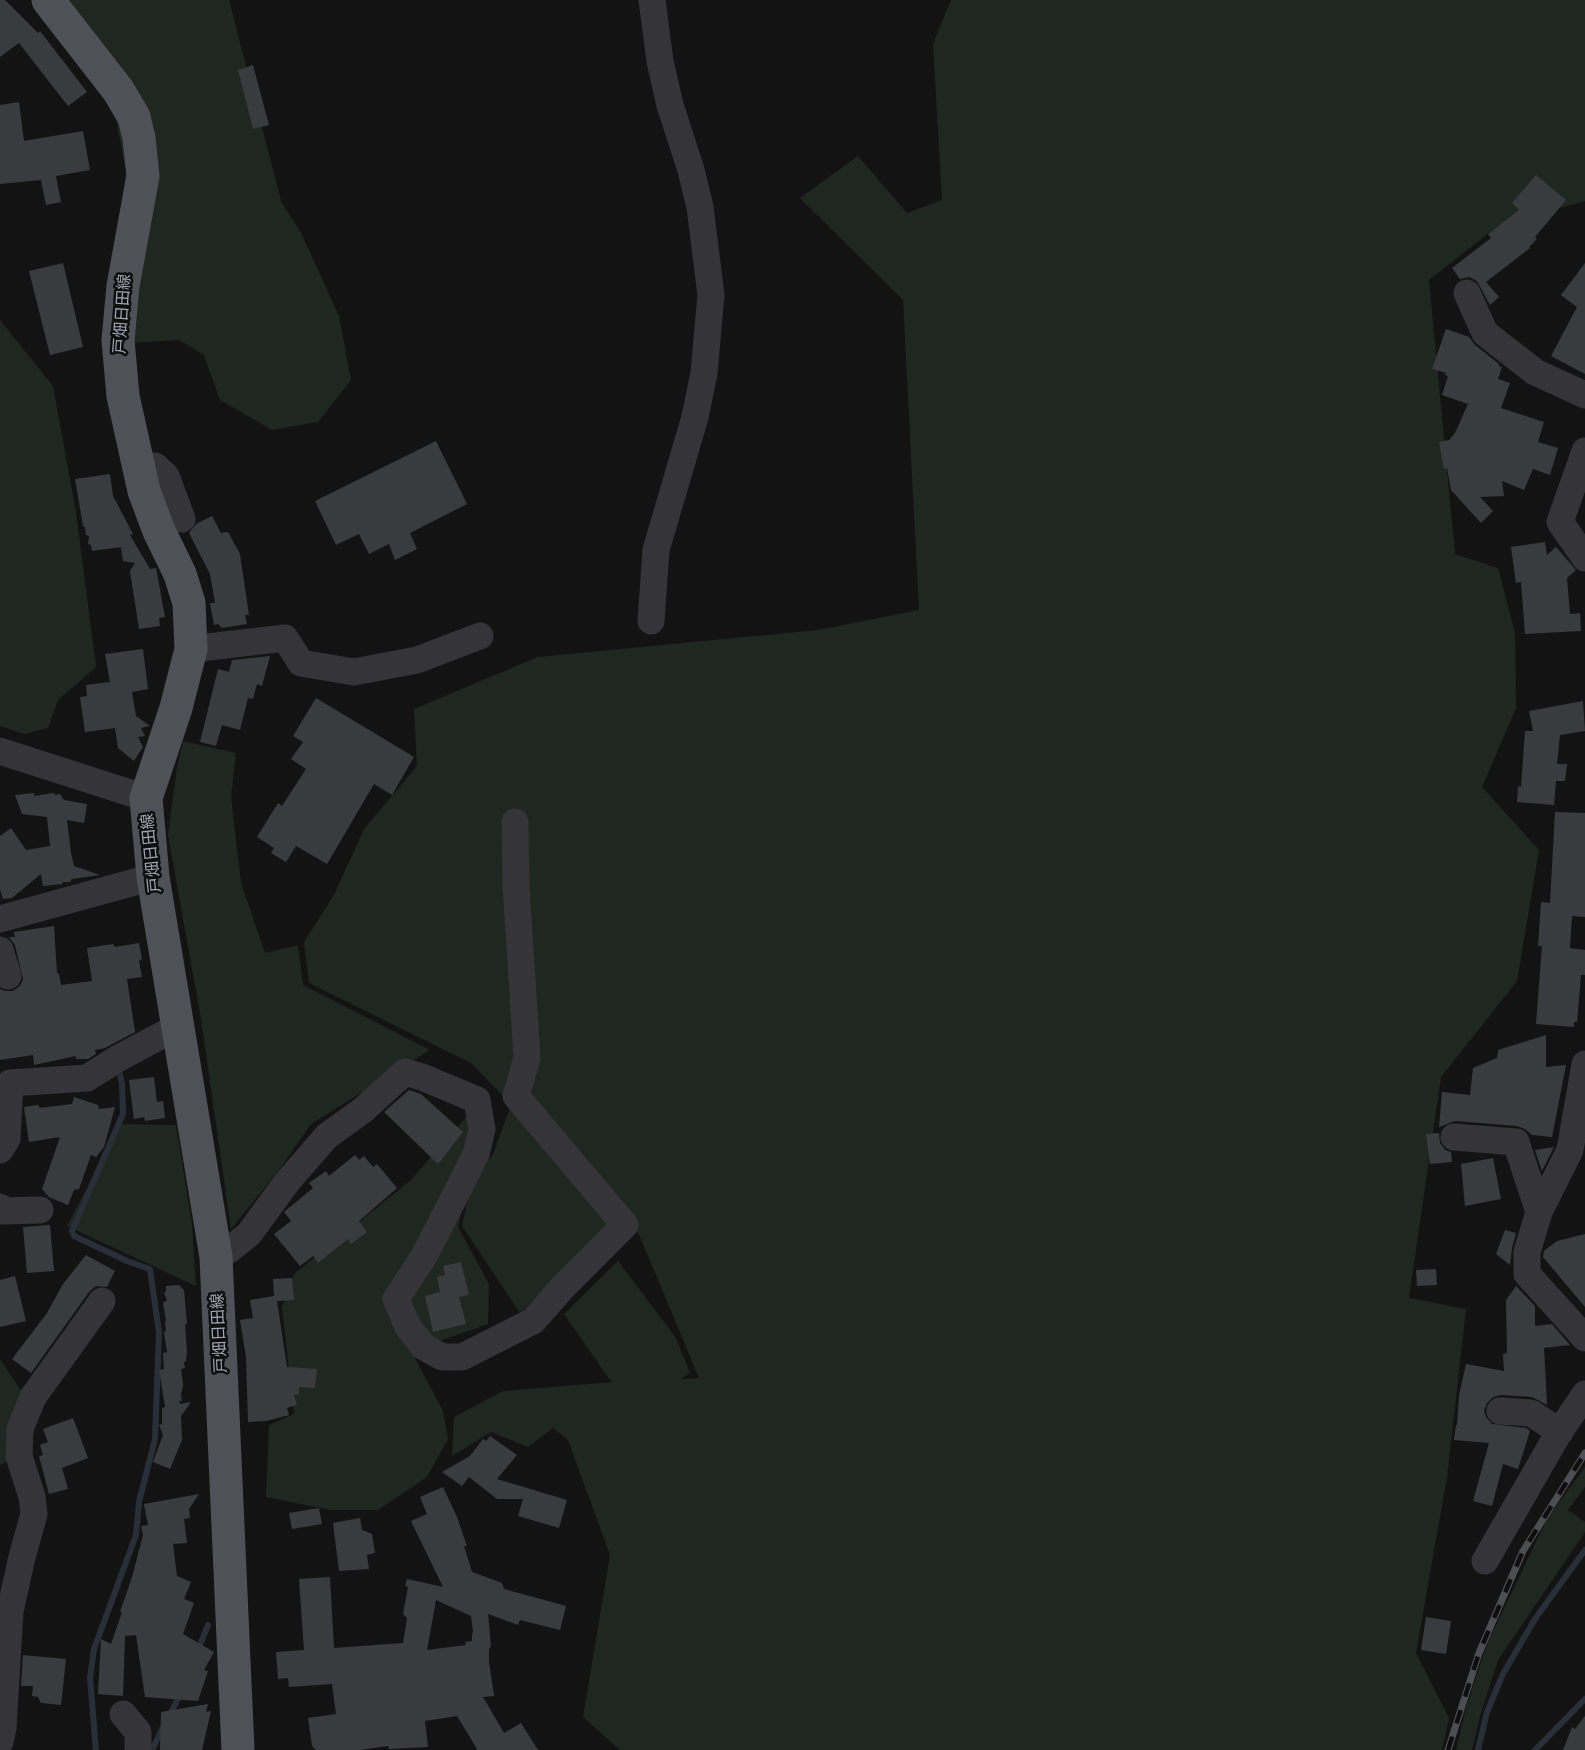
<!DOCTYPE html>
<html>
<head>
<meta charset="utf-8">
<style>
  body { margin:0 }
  canvas { display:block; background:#131314 }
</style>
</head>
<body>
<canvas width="1585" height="1750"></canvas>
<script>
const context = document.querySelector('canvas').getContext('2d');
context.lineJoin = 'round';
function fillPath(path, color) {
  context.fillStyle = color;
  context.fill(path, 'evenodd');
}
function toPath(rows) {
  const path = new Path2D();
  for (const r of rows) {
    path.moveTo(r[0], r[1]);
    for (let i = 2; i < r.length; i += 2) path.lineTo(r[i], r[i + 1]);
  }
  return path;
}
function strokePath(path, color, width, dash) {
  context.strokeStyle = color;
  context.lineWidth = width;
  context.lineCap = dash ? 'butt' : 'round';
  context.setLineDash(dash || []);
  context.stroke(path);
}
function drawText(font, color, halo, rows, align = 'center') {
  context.font = font + ' Signika,"Noto Sans JP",sans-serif';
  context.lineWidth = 5;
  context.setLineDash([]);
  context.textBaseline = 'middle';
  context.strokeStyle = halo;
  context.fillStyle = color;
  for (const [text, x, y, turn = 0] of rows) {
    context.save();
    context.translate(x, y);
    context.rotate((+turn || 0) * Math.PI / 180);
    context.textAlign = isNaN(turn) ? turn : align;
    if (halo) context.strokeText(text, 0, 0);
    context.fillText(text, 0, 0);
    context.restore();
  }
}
fillPath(toPath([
  [37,0,229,0,281,201,302,235,339,316,351,380,318,422,272,430,220,400,204,355,179,340,128,343,114,272,126,171,115,113],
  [951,0,1585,0,1585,201,1499,225,1429,280,1455,554,1498,568,1515,633,1516,708,1482,787,1539,850,1517,981,1441,1077,1409,1298,1466,1309,1447,1477,1416,1653,1449,1718,1442,1750,620,1750,583,1717,610,1555,568,1440,553,1428,528,1447,491,1432,452,1456,454,1417,503,1391,614,1382,610,1380,564,1314,618,1261,676,1338,690,1373,680,1379,699,1378,638,1232,471,1063,309,983,304,942,334,895,364,829,417,766,414,709,538,657,818,630,919,610,903,300,800,198,858,156,907,213,942,200,933,44],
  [0,320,53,386,76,512,96,667,58,700,48,728,24,734,0,726],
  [183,741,236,753,231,797,241,883,265,953,298,945,303,985,430,1050,311,1124,279,1170,231,1229,201,1019,168,835,177,767],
  [510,1108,613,1224,520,1313,462,1226,471,1185,493,1154],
  [473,1109,466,1187,458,1227,489,1284,488,1324,434,1343,390,1303,416,1360,443,1411,448,1439,427,1477,378,1510,331,1510,266,1497,269,1425,294,1414,282,1307,294,1274,411,1180],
  [121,1124,176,1125,192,1224,196,1286,67,1226],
  [0,1359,21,1391,7,1461,0,1465],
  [1585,1467,1585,1487,1568,1510,1585,1522,1585,1532,1498,1660,1480,1716,1472,1750,1456,1750,1466,1708,1487,1644,1547,1519]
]), '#1f2721');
strokePath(toPath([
  [198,1650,208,1625],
  [169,1716,181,1693],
  [96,1750,90,1678,94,1649,136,1535,139,1502,155,1439,159,1332,150,1269,127,1261,74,1236,72,1231,123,1114,122,1084,118,1066],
  [152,1750,163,1727],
  [1478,1750,1487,1712,1503,1674,1535,1619,1585,1550],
  [1535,1750,1585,1699]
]), '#292f38', 6);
fillPath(toPath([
  [0,0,5,0,38,33,40,31,87,92,68,106,19,43,0,57],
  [253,65,269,125,253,129,238,70],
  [19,102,24,141,83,131,90,170,56,176,61,202,46,205,41,180,0,184,0,105],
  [1536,175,1566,200,1535,237,1537,239,1529,247,1530,248,1486,282,1499,297,1490,305,1477,281,1469,277,1460,279,1452,268,1491,238,1488,234,1519,210,1512,203],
  [63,263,83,347,50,355,29,271],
  [1585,263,1585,374,1551,356,1577,307,1561,295],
  [1446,329,1469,337,1475,345,1499,364,1499,366,1502,367,1498,379,1510,383,1501,408,1544,422,1538,442,1558,448,1550,475,1533,469,1524,490,1502,481,1504,496,1480,497,1493,511,1481,523,1451,490,1447,468,1444,469,1439,442,1449,440,1455,433,1468,404,1442,395,1448,376,1445,375,1446,373,1432,369],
  [436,441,467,504,410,533,417,549,395,560,389,544,369,554,359,534,336,545,315,501],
  [110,474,113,496,133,534,130,535,150,569,156,568,165,617,159,618,160,626,139,629,130,571,135,563,123,561,121,547,92,551,91,545,88,544,89,536,86,535,85,527,83,526,75,479],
  [212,516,221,533,228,532,240,554,249,615,245,615,247,624,222,628,218,624,214,625,210,603,215,603,210,574,189,533,196,524],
  [1545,542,1547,555,1556,547,1576,570,1567,578,1570,614,1580,613,1581,631,1525,634,1521,582,1516,583,1511,547],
  [143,649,148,689,132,692,136,716,150,726,141,728,145,736,138,737,143,747,134,761,118,748,115,728,85,732,80,697,87,696,86,685,110,682,105,654],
  [270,656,262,686,257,684,253,699,248,698,240,730,222,725,216,746,200,742,218,669,229,672,232,660],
  [316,698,414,757,392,795,374,784,327,864,296,846,286,862,271,853,274,848,257,837,278,803,282,806,306,769,291,759,303,742,293,736],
  [1583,701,1585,731,1560,735,1557,764,1567,764,1565,781,1556,781,1554,805,1517,802,1518,786,1521,787,1525,731,1533,731,1529,711],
  [34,793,34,796,54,793,55,795,60,794,64,800,87,804,84,823,67,820,71,853,74,866,100,875,72,879,70,882,63,882,62,884,43,886,41,874,12,898,3,899,0,889,0,836,11,828,26,850,50,846,47,817,22,814,15,795],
  [1555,812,1585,813,1585,917,1572,916,1570,948,1585,950,1585,975,1581,975,1577,1022,1574,1022,1574,1027,1536,1024,1542,946,1538,946,1541,902,1550,903],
  [54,926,57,973,59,974,61,985,92,981,87,948,113,944,115,947,139,943,142,959,139,961,142,977,127,979,135,1032,105,1048,95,1050,96,1054,88,1059,76,1059,76,1056,34,1065,33,1055,0,1060,0,989,5,991,13,991,20,986,23,979,15,945,9,937,15,937,14,932],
  [1546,1035,1546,1067,1566,1065,1552,1137,1532,1135,1525,1129,1517,1126,1455,1121,1439,1127,1442,1092,1470,1095,1473,1068,1497,1058,1498,1050],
  [154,1077,157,1102,163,1101,165,1118,145,1121,144,1117,134,1119,129,1080],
  [409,1090,421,1094,463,1132,438,1164,384,1112],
  [74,1097,98,1105,99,1109,115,1107,104,1147,96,1157,91,1155,79,1189,74,1190,68,1205,49,1197,42,1189,60,1137,29,1142,24,1107,38,1105,40,1108,72,1104],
  [1439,1133,1440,1143,1445,1150,1451,1152,1452,1162,1430,1164,1426,1134],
  [1554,1147,1542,1171,1535,1150],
  [355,1155,359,1160,364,1156,373,1167,377,1164,397,1188,359,1221,367,1232,351,1244,348,1239,318,1263,313,1256,300,1266,274,1234,291,1221,284,1212,313,1188,309,1183,326,1171,329,1176],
  [1493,1158,1501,1199,1465,1206,1461,1164],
  [50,1225,54,1271,27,1273,23,1227],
  [1505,1230,1516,1233,1512,1248,1510,1265,1496,1254],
  [1585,1234,1585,1307,1543,1257,1544,1251,1557,1241],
  [86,1255,115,1271,107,1287,96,1286,89,1292,31,1373,12,1359,47,1313,63,1284],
  [461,1262,469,1295,459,1297,466,1324,433,1332,425,1296,440,1292,437,1277,445,1275,443,1266],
  [1436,1269,1437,1285,1417,1286,1416,1270],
  [15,1276,26,1321,0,1327,0,1280],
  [292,1278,294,1300,277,1301,287,1367,317,1369,315,1388,299,1387,299,1394,294,1395,297,1405,287,1408,289,1415,266,1421,248,1422,246,1357,240,1320,253,1318,250,1300,274,1296,273,1279],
  [179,1285,184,1290,187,1323,185,1325,187,1352,186,1361,184,1362,185,1368,181,1369,183,1385,181,1395,182,1401,179,1401,180,1404,191,1402,181,1416,182,1440,170,1469,153,1462,163,1435,159,1425,162,1424,162,1408,165,1407,159,1370,164,1369,163,1353,167,1352,164,1332,166,1331,165,1322,166,1321,163,1303,167,1300,164,1293,166,1291,166,1286],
  [1516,1286,1535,1306,1535,1326,1552,1324,1570,1345,1544,1348,1547,1405,1532,1397,1501,1395,1493,1397,1487,1403,1484,1411,1486,1417,1492,1424,1526,1428,1530,1431,1518,1469,1503,1464,1492,1506,1473,1501,1489,1443,1454,1440,1456,1425,1457,1425,1459,1395,1466,1364,1504,1371,1503,1354,1507,1353,1506,1300],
  [73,1418,88,1458,62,1468,68,1489,49,1494,39,1456,43,1455,40,1445,48,1442,43,1429],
  [490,1436,517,1455,497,1479,567,1500,559,1528,518,1516,523,1499,497,1499,469,1477,462,1486,442,1472,470,1456,483,1439,486,1441],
  [443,1487,457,1517,467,1546,464,1546,472,1572,502,1583,504,1589,566,1606,560,1630,520,1620,518,1625,488,1614,491,1646,489,1649,489,1662,494,1696,483,1697,504,1733,521,1723,538,1750,476,1750,477,1749,457,1716,425,1721,428,1747,389,1749,388,1746,359,1750,316,1750,312,1746,308,1718,336,1714,332,1684,289,1687,288,1678,278,1679,276,1652,304,1650,299,1579,330,1577,334,1648,403,1643,407,1618,403,1614,408,1587,405,1586,407,1579,443,1587,411,1521,427,1514,420,1497],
  [436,1600,471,1616,473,1632,472,1634,472,1641,465,1642,466,1645,427,1650],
  [199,1494,189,1509,190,1518,184,1519,187,1543,173,1544,177,1576,191,1582,184,1599,194,1603,183,1634,214,1652,204,1670,208,1671,198,1701,145,1697,136,1635,125,1636,123,1696,98,1694,101,1639,111,1644,122,1612,120,1612,132,1577,143,1535,141,1526,148,1525,144,1504],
  [319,1508,322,1524,292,1529,289,1513],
  [360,1518,362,1530,372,1534,375,1553,367,1555,369,1569,339,1571,333,1523],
  [1426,1617,1451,1621,1446,1654,1421,1650],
  [23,1655,66,1659,61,1705,41,1703,38,1697,32,1696,33,1686,21,1686],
  [208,1704,206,1712,211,1711,202,1750,160,1750,161,1712],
  [1585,1716,1585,1750,1563,1750,1572,1727,1575,1729]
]), '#3a3b3f');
strokePath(toPath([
  [1467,293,1485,333,1535,372,1585,395],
  [1585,451,1560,522,1585,558],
  [138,469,155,466,166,476,182,519],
  [651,621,656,550,695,417,704,373,711,295,700,207,691,170,670,105,660,61,652,0],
  [191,649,285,638,301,663,354,672,417,660,480,636],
  [0,751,146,798],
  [0,919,153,877],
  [0,950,8,976],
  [1585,1064,1570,1150,1539,1212,1527,1252,1527,1274,1585,1338],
  [1454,1137,1516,1142,1539,1212],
  [0,1150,7,1139,10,1083,87,1078,117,1059,179,1026],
  [0,1207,3,1211,40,1210],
  [216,1257,229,1250,249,1234,287,1182,327,1136,363,1110,405,1072,422,1077,477,1100,482,1129,476,1154,455,1196,424,1256,396,1299,408,1327,424,1347,442,1357,462,1357,533,1321,563,1287,625,1225,516,1096,527,1058,516,885,515,822],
  [1500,1411,1531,1413,1560,1432],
  [1485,1561,1558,1434,1585,1394],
  [123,1714,138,1732,138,1750],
  [0,1742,3,1728,10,1611,22,1557,34,1514,32,1497,19,1456,20,1429,33,1397,102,1301]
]), '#343439', 27);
strokePath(toPath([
  [48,0,118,90,134,117,139,138,143,176,123,286,118,340,123,396,144,491,159,531,180,574,189,603,191,649,176,708,146,798,153,877,216,1257,238,1750]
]), '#505058', 33);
const rail = toPath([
  [1448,1750,1479,1653,1523,1551,1585,1453]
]);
strokePath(rail, '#4d4d54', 7);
strokePath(rail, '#0e0e0f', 4.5, [14]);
drawText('16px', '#a4a7b5', '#0e0e0f', [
  ["戸畑日田線",123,314,-86],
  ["戸畑日田線",152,853,-96],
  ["戸畑日田線",220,1333,-93]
]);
</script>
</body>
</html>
